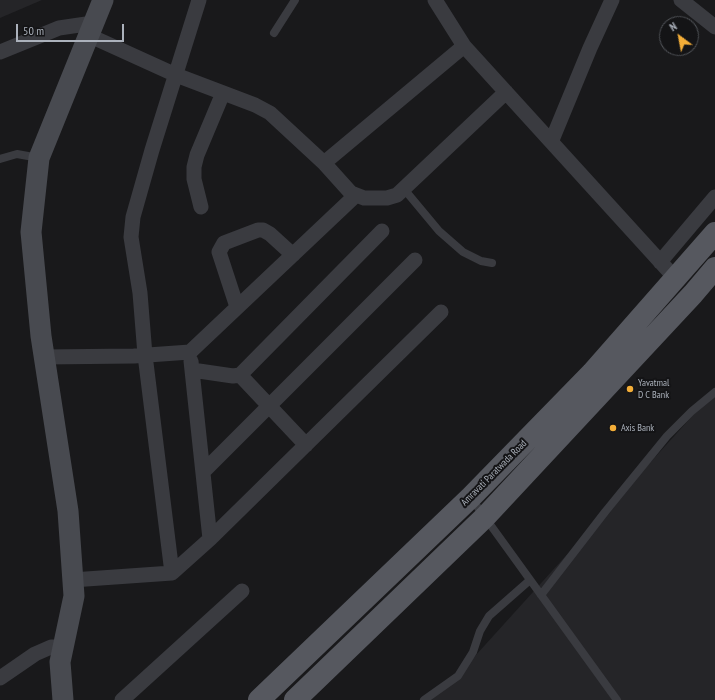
<!DOCTYPE html>
<html>
<head>
<meta charset="utf-8">
<style>
  body { margin:0 }
  #map { position:relative; width:715px; height:700px; overflow:hidden; background:#19191b; font-family:"PT Sans Narrow",sans-serif }
  canvas { display:block }
  .north { position:absolute; left:659px; top:16px; width:40px; height:40px; box-sizing:border-box; background:#141416; border:1px solid #505358; border-radius:50%; rotate:328deg; font-size:11px; font-weight:700; line-height:16px; text-align:center; color:#abb1bb }
  .north::after { content:''; display:block; margin:auto; width:14px; height:18px; background:#f4ae38; clip-path:polygon(50% 0,100% 100%,50% 72%,0 100%) }
  .scale { position:absolute; left:16px; top:24px; width:108px; height:18px; box-sizing:border-box; border:2px solid #abb1bb; border-top:0; padding-left:5px; font-size:12px; line-height:14px; white-space:nowrap; color:#abb1bb; -webkit-text-stroke:3px #141416; paint-order:stroke }
</style>
</head>
<body>
<div id="map">
<canvas width="715" height="700"></canvas>
<div class="north">N</div>
<div class="scale">50 m</div>
</div>
<script>
const context = document.querySelector('canvas').getContext('2d');
context.lineJoin = 'round';
function fillPath(path, color) {
  context.fillStyle = color;
  context.fill(path, 'evenodd');
}
function toPath(rows) {
  const path = new Path2D();
  for (const r of rows) {
    path.moveTo(r[0], r[1]);
    for (let i = 2; i < r.length; i += 2) path.lineTo(r[i], r[i + 1]);
  }
  return path;
}
function strokePath(path, color, width, dash) {
  context.strokeStyle = color;
  context.lineWidth = width;
  context.lineCap = dash ? 'butt' : 'round';
  context.setLineDash(dash || []);
  context.stroke(path);
}
function drawText(font, color, halo, rows, align = 'center') {
  context.font = font + ' "PT Sans Narrow",sans-serif';
  context.lineWidth = 4;
  context.setLineDash([]);
  context.textBaseline = 'middle';
  context.strokeStyle = halo;
  context.fillStyle = color;
  for (const [text, x, y, turn = 0] of rows) {
    context.save();
    context.translate(x, y);
    context.rotate((+turn || 0) * Math.PI / 180);
    context.textAlign = isNaN(turn) ? turn : align;
    if (halo) context.strokeText(text, 0, 0);
    context.fillText(text, 0, 0);
    context.restore();
  }
}
fillPath(toPath([
  [0,0,42,0,0,18],
  [715,391,715,700,425,700,466,666]
]), '#252528');
strokePath(toPath([
  [274,33,295,0],
  [0,159,17,154,39,158],
  [404,189,439,231,463,252,481,261,492,263],
  [471,498,617,700],
  [541,595,605,512,667,436,692,411,715,392],
  [424,700,458,676,473,652,480,631,489,616,530,580]
]), '#3a3b40', 8);
strokePath(toPath([
  [435,0,464,46,676,279],
  [681,0,715,27],
  [88,35,176,75,255,105,270,113,324,163,351,193,364,198,387,198,397,195,506,92],
  [0,52,59,28,93,23],
  [552,140,590,48,612,0],
  [324,163,464,46],
  [201,207,194,179,194,167,197,155,223,93],
  [660,262,715,197],
  [237,307,219,252,224,243,258,230,263,230,270,234,293,255],
  [44,357,134,356,190,352,356,195],
  [191,361,210,539],
  [192,370,233,376,240,375,382,231],
  [240,375,306,445],
  [203,472,415,260],
  [172,573,145,355,140,293,131,237,133,217,152,150,199,0],
  [72,580,172,573,210,539,441,312],
  [0,678,35,654,51,647,64,647],
  [122,700,242,591]
]), '#3a3b40', 15);
strokePath(toPath([
  [63,700,60,662,74,596,68,511,41,336,31,232,39,158,103,0]
]), '#484a50', 21);
strokePath(toPath([
  [259,700,471,497,592,373,715,233],
  [295,700,485,517,693,294,715,268]
]), '#56585f', 22);
for (const [x, y, r, color] of [
  [630,389,4,"#f4ae38"],
  [613,428,4,"#f4ae38"]
]) {
  const dot = new Path2D();
  dot.arc(x, y, r, 0, 2 * Math.PI);
  context.fillStyle = color;
  context.fill(dot);
  strokePath(dot, '#141416', 1.5);
}
drawText('10px', '#abb1bb', '#141416', [
  ["Yavatmal",638,383],
  ["D C Bank",638,395],
  ["Axis Bank",621,428]
], 'left');
drawText('10px', '#abb1bb', '#141416', [
  ["Amravati Paratwada Road",494,473,-45]
]);
</script>
</body>
</html>
